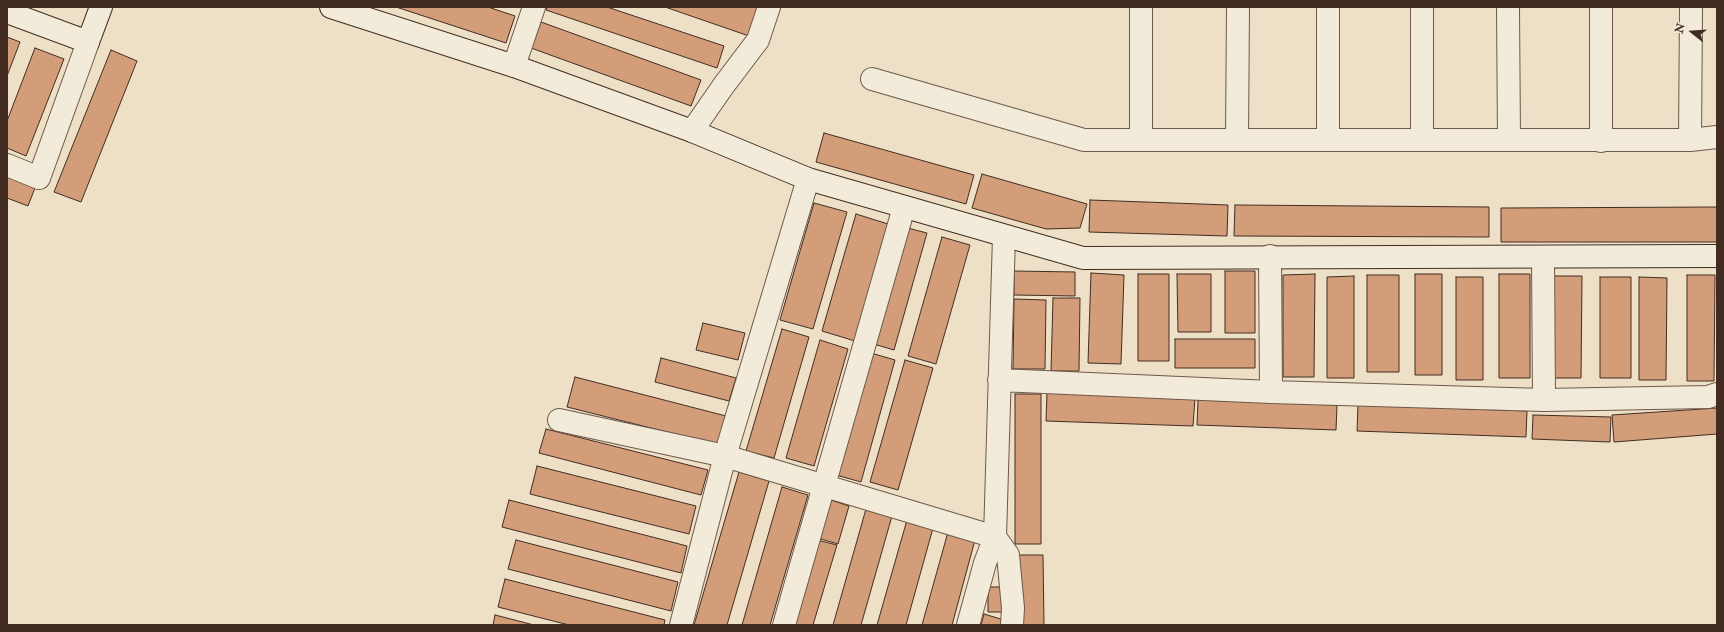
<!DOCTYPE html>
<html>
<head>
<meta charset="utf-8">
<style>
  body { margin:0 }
  #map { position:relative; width:1724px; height:632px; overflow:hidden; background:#ede0c6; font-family:"IM FELL Double Pica",serif }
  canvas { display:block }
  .frame { position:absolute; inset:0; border:8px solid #422c22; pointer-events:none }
  .north { position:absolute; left:1672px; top:12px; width:40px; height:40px; -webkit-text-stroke:3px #f3ebda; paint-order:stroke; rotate:287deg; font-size:11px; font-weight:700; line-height:16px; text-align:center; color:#422c22 }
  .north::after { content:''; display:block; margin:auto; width:14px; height:18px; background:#422c22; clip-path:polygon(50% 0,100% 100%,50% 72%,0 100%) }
</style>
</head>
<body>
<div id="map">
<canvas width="1724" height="632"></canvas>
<div class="frame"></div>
<div class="north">N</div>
</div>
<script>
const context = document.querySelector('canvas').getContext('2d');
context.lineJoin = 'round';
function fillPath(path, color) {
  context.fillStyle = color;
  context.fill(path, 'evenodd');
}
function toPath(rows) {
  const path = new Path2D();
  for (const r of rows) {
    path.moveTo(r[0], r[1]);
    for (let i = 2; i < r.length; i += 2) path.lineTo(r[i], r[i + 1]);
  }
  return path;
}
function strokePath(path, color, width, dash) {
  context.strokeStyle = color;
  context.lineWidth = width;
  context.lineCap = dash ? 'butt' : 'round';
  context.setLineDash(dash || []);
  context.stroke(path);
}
const building = toPath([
  [396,7,488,7,515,16,506,43,396,7],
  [547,7,607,7,724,46,717,68,546,10,547,7],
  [665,7,755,7,758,8,749,36,665,7],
  [541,22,701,80,691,106,531,48,541,22],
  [7,37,20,42,7,76,7,37],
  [35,48,64,59,26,156,7,148,7,121,35,48],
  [111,50,137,61,81,202,54,192,111,50],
  [824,133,974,175,966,204,816,162,824,133],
  [7,169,38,180,28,206,7,198,7,169],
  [982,174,1087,204,1080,228,1046,229,972,208,982,174],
  [1090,200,1228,205,1227,236,1089,232,1090,200],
  [814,203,847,212,813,329,780,320,814,203],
  [1235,205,1489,207,1489,237,1234,236,1235,205],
  [1717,207,1717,242,1501,242,1501,208,1717,207],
  [856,214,888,224,855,341,822,331,856,214],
  [900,226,927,233,894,350,867,342,900,226],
  [942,237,970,245,936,364,908,356,942,237],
  [1014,271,1075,272,1075,296,1014,295,1014,271],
  [1225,271,1255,271,1255,333,1225,333,1225,271],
  [1091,273,1124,275,1121,364,1088,363,1091,273],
  [1138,274,1169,274,1169,361,1138,361,1138,274],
  [1177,274,1211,274,1211,332,1178,332,1177,274],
  [1315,274,1314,377,1283,377,1283,275,1315,274],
  [1415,274,1442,274,1442,375,1415,375,1415,274],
  [1499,274,1530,274,1530,378,1499,378,1499,274],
  [1367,275,1399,275,1399,372,1367,372,1367,275],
  [1687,275,1715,275,1714,381,1687,381,1687,275],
  [1354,276,1354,378,1327,378,1327,277,1354,276],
  [1553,276,1582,276,1581,378,1552,378,1553,276],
  [1456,277,1483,277,1483,380,1456,380,1456,277],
  [1600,277,1631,277,1631,378,1600,378,1600,277],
  [1639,277,1667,278,1666,380,1639,380,1639,277],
  [1053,298,1080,298,1079,371,1051,371,1053,298],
  [1014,299,1046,300,1045,369,1013,369,1014,299],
  [703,323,745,333,738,360,696,350,703,323],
  [782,329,809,337,774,458,746,451,782,329],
  [1175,339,1255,339,1255,368,1175,368,1175,339],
  [820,340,848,349,814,466,786,458,820,340],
  [864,351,895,360,861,482,829,473,864,351],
  [661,358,736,378,729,401,655,382,661,358],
  [905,360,933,368,898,490,870,482,905,360],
  [575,377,726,416,719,445,567,407,575,377],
  [1047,393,1195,398,1193,426,1046,421,1047,393],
  [1015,394,1041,394,1041,544,1015,544,1015,394],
  [1198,400,1337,405,1336,430,1197,425,1198,400],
  [1358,405,1527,411,1526,437,1357,431,1358,405],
  [1717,408,1717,434,1614,442,1612,415,1717,408],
  [1533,415,1611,417,1610,442,1532,439,1533,415],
  [546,429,708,470,701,495,539,453,546,429],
  [537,466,696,506,689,534,530,494,537,466],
  [739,472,769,481,727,625,694,625,739,472],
  [782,487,808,495,770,625,742,625,782,487],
  [825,498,849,506,838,544,814,537,825,498],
  [509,500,687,546,681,573,502,527,509,500],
  [866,509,892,516,861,625,833,625,866,509],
  [907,520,933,528,906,625,877,625,907,520],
  [948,532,975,540,952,625,922,625,948,532],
  [813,539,837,545,813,625,788,625,813,539],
  [516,540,678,582,671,611,508,569,516,540],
  [1015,555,1043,555,1044,625,1016,625,1015,555],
  [505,579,665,620,664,625,569,625,498,607,505,579],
  [988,587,1004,587,1004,612,988,612,988,587],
  [984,614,1004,620,1003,625,981,625,984,614],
  [495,615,534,625,493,625,495,615]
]);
fillPath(building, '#d39d79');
strokePath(building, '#422c22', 1);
const street = toPath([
  [1328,7,1328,140],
  [1422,7,1422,140],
  [1508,7,1509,140],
  [1601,7,1601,141],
  [514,66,534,7],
  [872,79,1084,140,1690,140,1717,137],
  [692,131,724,85,758,40,769,7],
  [1141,140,1141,7],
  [1237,140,1238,7],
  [1690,140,1691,7],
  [7,165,39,178,88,42],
  [1270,256,1271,392],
  [1543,257,1544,400],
  [999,380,1271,392,1544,400,1708,397,1717,394],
  [559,420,725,456,995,537,1008,555,1013,608,1012,625],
  [681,625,725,456,808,179],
  [784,625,904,207],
  [968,625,985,563,995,537,1004,236]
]);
const secondary = toPath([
  [331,7,514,66,692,131,808,179,1083,258,1717,256],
  [7,12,88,42,101,7]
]);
strokePath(street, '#6d594b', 24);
strokePath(secondary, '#422c22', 24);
strokePath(street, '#f3ebda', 22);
strokePath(secondary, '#f3ebda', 22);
</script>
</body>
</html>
